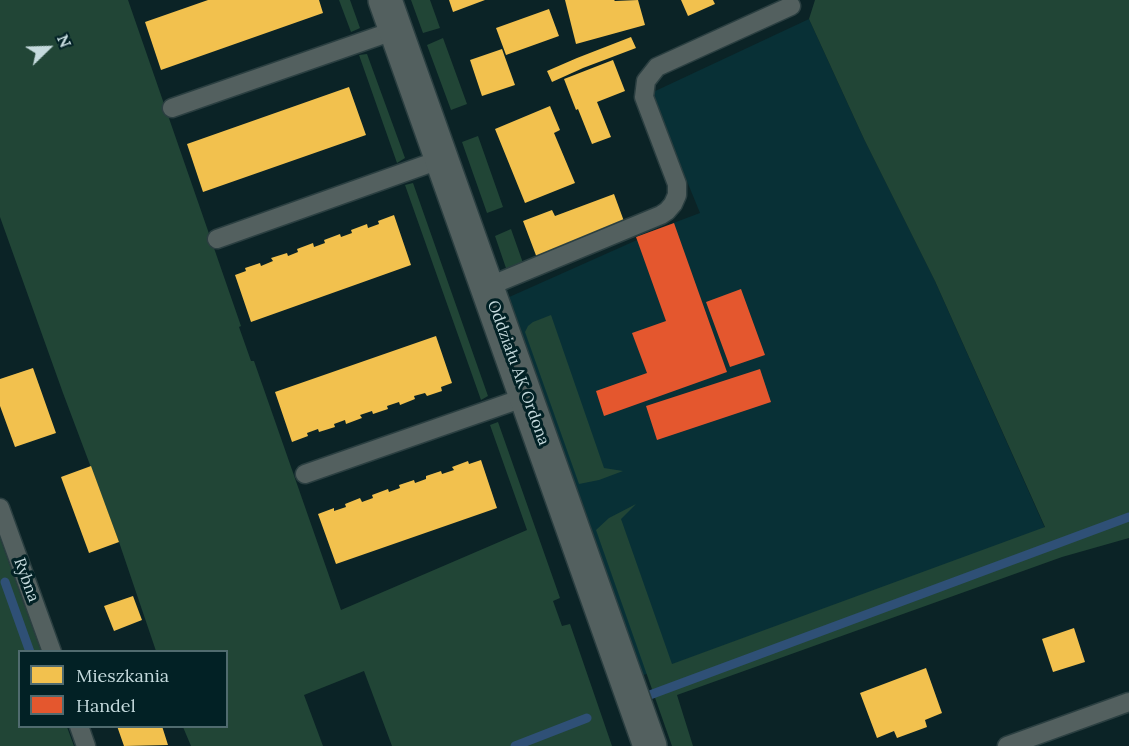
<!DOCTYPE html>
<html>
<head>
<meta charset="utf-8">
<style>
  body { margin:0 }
  #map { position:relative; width:1129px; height:746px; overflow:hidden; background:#0b2326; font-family:Lora,serif }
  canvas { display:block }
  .legend { position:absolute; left:18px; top:650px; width:210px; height:78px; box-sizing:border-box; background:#022125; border:2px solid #506b6f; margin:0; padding:8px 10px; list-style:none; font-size:18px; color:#c5dadd }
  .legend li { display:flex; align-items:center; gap:12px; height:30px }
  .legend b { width:30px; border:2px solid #506b6f }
  .north { position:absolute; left:18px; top:18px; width:60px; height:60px; -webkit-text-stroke:4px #022125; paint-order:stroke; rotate:67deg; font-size:16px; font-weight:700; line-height:24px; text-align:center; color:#c5dadd }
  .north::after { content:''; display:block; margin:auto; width:21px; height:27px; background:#c5dadd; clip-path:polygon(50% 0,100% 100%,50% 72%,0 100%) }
</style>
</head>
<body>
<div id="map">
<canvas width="1129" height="746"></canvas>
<ul class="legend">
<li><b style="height:16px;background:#f2c14e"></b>Mieszkania</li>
<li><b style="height:16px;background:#e4572e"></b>Handel</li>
</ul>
<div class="north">N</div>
</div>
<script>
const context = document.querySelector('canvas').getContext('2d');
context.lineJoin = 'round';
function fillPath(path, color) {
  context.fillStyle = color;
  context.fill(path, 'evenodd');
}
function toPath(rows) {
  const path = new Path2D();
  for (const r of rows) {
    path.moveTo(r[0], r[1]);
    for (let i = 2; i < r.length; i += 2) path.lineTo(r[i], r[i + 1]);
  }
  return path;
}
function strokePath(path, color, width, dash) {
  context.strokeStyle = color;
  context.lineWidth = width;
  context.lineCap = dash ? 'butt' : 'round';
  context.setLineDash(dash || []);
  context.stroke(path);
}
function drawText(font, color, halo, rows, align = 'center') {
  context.font = font + ' Lora,serif';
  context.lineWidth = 6;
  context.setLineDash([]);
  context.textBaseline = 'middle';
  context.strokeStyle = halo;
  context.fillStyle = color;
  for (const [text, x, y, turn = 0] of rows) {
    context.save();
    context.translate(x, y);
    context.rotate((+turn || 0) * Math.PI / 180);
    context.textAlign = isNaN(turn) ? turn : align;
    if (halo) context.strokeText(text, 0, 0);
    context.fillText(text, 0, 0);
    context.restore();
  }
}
fillPath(toPath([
  [809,19,864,139,935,281,1045,528,641,676,507,298,637,240,636,237,700,213,651,93]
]), '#083036');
fillPath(toPath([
  [0,0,128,0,241,326,239,327,251,361,254,361,341,610,527,530,490,425,498,422,560,598,553,601,562,626,570,624,612,746,392,746,364,671,304,695,323,746,191,746,183,727,226,726,226,652,156,651,119,542,63,393,0,217],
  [339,0,350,0,360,28,358,29,351,32],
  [411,0,430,0,440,28,423,33],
  [815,0,1129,0,1129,538,1062,557,677,695,693,746,672,746,596,530,609,518,636,504,621,519,672,664,1045,527,935,281,864,139,809,19],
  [443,38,467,104,451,110,427,45],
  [367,54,405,158,397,163,359,55],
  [478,136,503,207,487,213,462,142],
  [413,183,488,396,481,400,405,185],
  [511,229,523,263,508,274,495,236],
  [551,315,604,468,623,471,599,480,579,484,525,332,528,326,533,322],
  [0,538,41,651,20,652,20,726,67,727,74,746,0,746]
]), '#214536');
fillPath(toPath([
  [208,0,319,0,323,13,161,70,145,22],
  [449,0,485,0,453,12],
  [565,0,614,0,615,1,638,0,645,25,576,44],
  [681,0,713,0,715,4,688,16],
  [549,9,559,36,506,55,496,28],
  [631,37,636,48,583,68,552,82,547,71,577,58],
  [502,49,515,85,482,96,470,60],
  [613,60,625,91,597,102,611,137,592,144,578,109,576,110,564,79],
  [349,87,366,135,203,192,187,144],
  [550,106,560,130,554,133,575,183,525,203,495,129],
  [614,194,625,224,537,258,523,221,552,210,555,216],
  [394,215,411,265,251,322,235,275,246,271,245,268,260,263,261,266,273,261,271,258,287,253,288,256,298,252,297,249,313,243,314,247,325,243,324,240,340,234,341,237,352,233,351,230,367,224,368,228,379,224,378,221],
  [436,336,452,383,441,387,442,391,427,396,425,393,414,396,415,399,400,405,399,402,387,406,388,409,373,414,372,411,360,415,362,418,346,424,345,420,334,424,335,427,319,432,318,429,307,433,308,436,292,442,275,392],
  [33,368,56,433,15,447,0,406,0,379],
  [481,460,497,508,336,564,318,514,334,508,334,511,346,507,345,504,360,498,362,502,373,498,372,495,388,489,389,492,400,488,399,485,414,480,415,483,426,479,426,476,441,471,442,474,454,470,452,467,468,461,469,464],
  [91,466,119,542,89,553,61,477],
  [133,596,142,620,114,631,104,606],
  [1074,628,1085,662,1053,672,1042,639],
  [926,668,942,713,925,720,927,727,897,738,894,731,877,738,860,693],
  [117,726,162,726,168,745,124,746]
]), '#f2c14e');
fillPath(toPath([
  [674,223,727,372,604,416,596,391,647,373,632,333,666,321,636,237],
  [741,289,765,355,730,367,706,302],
  [760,369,771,402,657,440,646,406]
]), '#e4572e');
strokePath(toPath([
  [5,582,30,652],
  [639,699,1129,517],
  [515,746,587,718]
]), '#2f5076', 9);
const service = toPath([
  [172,108,396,30],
  [217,239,442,159],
  [487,287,661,215,667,211,673,204,677,195,677,184,644,97,646,81,657,67,791,6],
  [305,474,526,397],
  [0,508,52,652],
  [79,726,86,746],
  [1007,746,1129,702]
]);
const tertiary = toPath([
  [385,0,650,746]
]);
strokePath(service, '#2b3f41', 21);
strokePath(tertiary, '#2b3f41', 36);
strokePath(service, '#53605f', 18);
strokePath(tertiary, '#53605f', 33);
drawText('16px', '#c5dadd', '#022125', [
  ["Oddziału AK Ordona",518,373,70],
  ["Rybna",26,580,70]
]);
</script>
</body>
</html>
